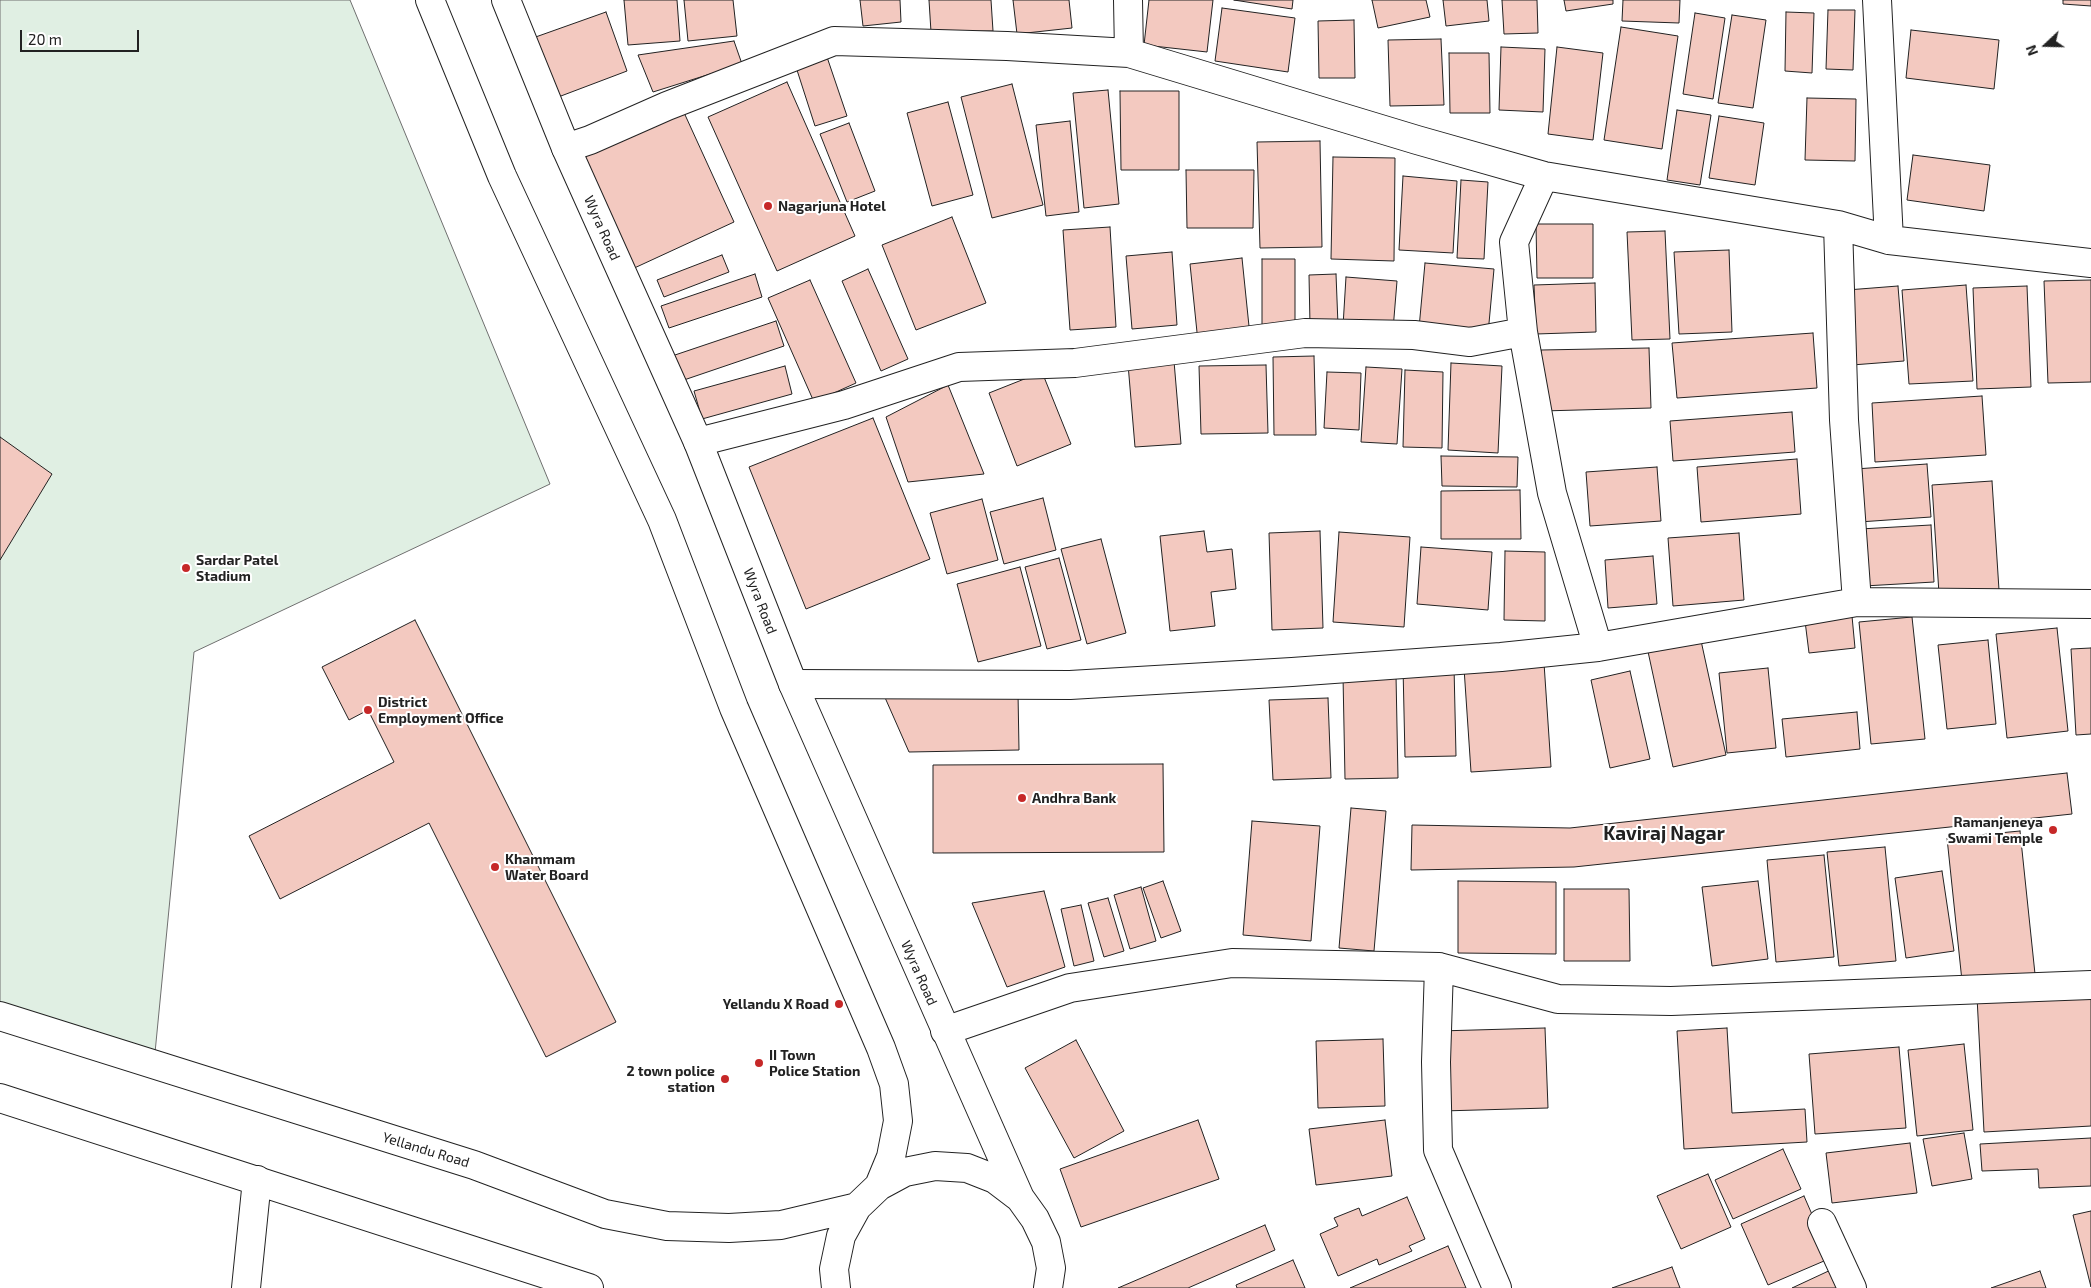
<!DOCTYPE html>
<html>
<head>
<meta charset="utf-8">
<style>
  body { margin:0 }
  #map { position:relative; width:2091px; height:1288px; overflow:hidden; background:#fff; font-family:"Exo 2",sans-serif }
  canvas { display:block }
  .north { position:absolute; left:2021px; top:20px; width:50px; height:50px; -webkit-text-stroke:4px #fff; paint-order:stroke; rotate:249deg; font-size:14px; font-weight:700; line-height:20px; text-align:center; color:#222 }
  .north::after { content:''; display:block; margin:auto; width:18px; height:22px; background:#222; clip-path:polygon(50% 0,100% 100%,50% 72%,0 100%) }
  .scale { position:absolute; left:20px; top:30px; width:119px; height:22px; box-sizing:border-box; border:2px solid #222; border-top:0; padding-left:6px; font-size:15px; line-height:18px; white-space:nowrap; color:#222; -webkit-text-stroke:4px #fff; paint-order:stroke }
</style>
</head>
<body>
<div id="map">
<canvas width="2091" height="1288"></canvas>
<div class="north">N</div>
<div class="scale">20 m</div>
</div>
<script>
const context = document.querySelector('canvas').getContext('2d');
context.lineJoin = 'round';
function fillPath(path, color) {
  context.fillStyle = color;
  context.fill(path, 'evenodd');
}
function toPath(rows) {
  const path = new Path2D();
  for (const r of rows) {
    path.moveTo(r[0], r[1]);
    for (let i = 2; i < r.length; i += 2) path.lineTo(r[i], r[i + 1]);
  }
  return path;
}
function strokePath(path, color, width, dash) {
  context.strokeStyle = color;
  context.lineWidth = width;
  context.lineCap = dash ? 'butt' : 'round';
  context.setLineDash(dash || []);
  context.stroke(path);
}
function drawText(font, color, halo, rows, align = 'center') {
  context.font = font + ' "Exo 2",sans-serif';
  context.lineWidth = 4;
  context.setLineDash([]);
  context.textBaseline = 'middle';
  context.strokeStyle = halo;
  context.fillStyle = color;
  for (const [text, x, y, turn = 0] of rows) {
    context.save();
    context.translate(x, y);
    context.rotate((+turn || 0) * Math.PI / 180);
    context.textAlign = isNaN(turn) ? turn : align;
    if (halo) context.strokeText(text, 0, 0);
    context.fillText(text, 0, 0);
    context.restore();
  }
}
const green = toPath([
  [0,0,350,0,550,484,194,652,154,1063,0,1006,0,0]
]);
fillPath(green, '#e0efe3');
strokePath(green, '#6f6f6f', 1);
const building = toPath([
  [624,0,677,0,680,41,628,45,624,0],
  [684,0,733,0,737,36,688,41,684,0],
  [860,0,900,0,901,22,863,26,860,0],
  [929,0,991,0,993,31,931,32,929,0],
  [1013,0,1069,0,1072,28,1017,34,1013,0],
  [1149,0,1213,0,1207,52,1144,45,1149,0],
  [1234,0,1293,0,1292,9,1234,0],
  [1372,0,1426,0,1430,17,1378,28,1372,0],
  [1443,0,1487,0,1489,21,1446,26,1443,0],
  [1502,0,1537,0,1538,33,1504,34,1502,0],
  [1564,0,1613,0,1613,4,1566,11,1564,0],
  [1623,0,1680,0,1679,23,1622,21,1623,0],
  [2063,0,2091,0,2091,6,2063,4,2063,0],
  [1222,8,1295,18,1288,72,1215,61,1222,8],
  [1828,10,1855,10,1853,70,1826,69,1828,10],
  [606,12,627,71,553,99,530,39,606,12],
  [1786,12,1814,13,1812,73,1785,71,1786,12],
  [1695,13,1725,18,1713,99,1683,94,1695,13],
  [1732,15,1766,20,1753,108,1718,103,1732,15],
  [1354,20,1355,78,1319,78,1318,21,1354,20],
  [1621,27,1678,36,1662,149,1604,140,1621,27],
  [1911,30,1999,40,1994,89,1906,78,1911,30],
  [1441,39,1444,105,1390,106,1388,40,1441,39],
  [734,41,742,64,653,92,638,55,734,41],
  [1501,47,1545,49,1543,112,1499,110,1501,47],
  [1557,47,1603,53,1593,140,1548,134,1557,47],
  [1449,53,1489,53,1490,113,1450,113,1449,53],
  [827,57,847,116,815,126,796,67,827,57],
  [787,82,855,236,777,271,708,117,787,82],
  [1012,84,1043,205,992,218,961,97,1012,84],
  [1108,90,1119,204,1084,208,1073,93,1108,90],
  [1120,91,1179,91,1179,170,1121,170,1120,91],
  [1807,98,1856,99,1855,161,1805,160,1807,98],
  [948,102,973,195,932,206,907,113,948,102],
  [681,106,734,222,630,270,578,153,681,106],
  [1677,110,1711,115,1700,185,1667,180,1677,110],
  [1719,116,1764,123,1755,185,1709,178,1719,116],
  [1070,121,1079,212,1046,216,1036,125,1070,121],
  [849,123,875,191,847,202,820,134,849,123],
  [1320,141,1322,247,1260,248,1257,142,1320,141],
  [1913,155,1990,165,1984,211,1907,200,1913,155],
  [1333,157,1395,158,1394,261,1331,259,1333,157],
  [1186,170,1254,170,1253,228,1187,228,1186,170],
  [1403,176,1457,181,1453,253,1399,250,1403,176],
  [1461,180,1488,182,1484,259,1457,258,1461,180],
  [952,217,986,303,916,330,882,245,952,217],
  [1536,224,1593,224,1593,278,1537,278,1536,224],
  [1110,227,1116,327,1070,330,1063,230,1110,227],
  [1665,231,1670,339,1632,340,1627,232,1665,231],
  [1729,250,1732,332,1679,334,1674,252,1729,250],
  [1172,252,1177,325,1132,329,1126,256,1172,252],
  [722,255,729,272,664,297,657,280,722,255],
  [1242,258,1250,336,1198,342,1190,264,1242,258],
  [1262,259,1295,259,1295,330,1262,330,1262,259],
  [1425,263,1494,269,1488,334,1419,328,1425,263],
  [868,269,908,359,881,371,842,281,868,269],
  [755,274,762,297,669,328,661,306,755,274],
  [1336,274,1338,325,1310,325,1309,275,1336,274],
  [1346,277,1397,281,1393,330,1343,326,1346,277],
  [810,280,856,383,814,402,768,298,810,280],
  [2091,280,2091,382,2048,383,2044,281,2091,280],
  [1595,283,1596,332,1536,334,1534,285,1595,283],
  [1966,285,1973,381,1909,384,1902,290,1966,285],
  [1898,286,1904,361,1852,365,1847,290,1898,286],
  [2027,286,2031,387,1977,389,1973,288,2027,286],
  [776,321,784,346,678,382,669,357,776,321],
  [1813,333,1817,388,1677,398,1672,343,1813,333],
  [1649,348,1651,408,1542,411,1541,350,1649,348],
  [1314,356,1316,435,1274,435,1273,357,1314,356],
  [1174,361,1181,444,1135,447,1128,364,1174,361],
  [1451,363,1502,366,1498,453,1448,450,1451,363],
  [1266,365,1268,433,1201,434,1199,366,1266,365],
  [785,366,792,394,702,419,694,391,785,366],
  [1366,367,1402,369,1397,444,1361,442,1366,367],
  [1405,370,1443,372,1442,448,1403,447,1405,370],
  [1042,372,1071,444,1017,466,989,393,1042,372],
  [1327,372,1361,373,1359,430,1324,428,1327,372],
  [948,385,984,474,908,482,886,417,948,385],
  [1982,396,1986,455,1875,462,1872,403,1982,396],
  [1792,412,1795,452,1673,461,1670,421,1792,412],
  [873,418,930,559,806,609,749,467,873,418],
  [0,437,52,474,0,560,0,437],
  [1441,456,1518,457,1517,487,1442,486,1441,456],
  [1797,459,1801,514,1701,522,1697,467,1797,459],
  [1927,464,1931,517,1859,522,1855,469,1927,464],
  [1657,467,1661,521,1590,526,1586,472,1657,467],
  [1992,481,1999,590,1939,594,1932,485,1992,481],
  [1520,490,1521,539,1441,539,1441,491,1520,490],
  [1043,498,1056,550,1004,564,990,512,1043,498],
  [982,499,998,560,947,574,930,513,982,499],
  [1931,525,1934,582,1864,586,1860,529,1931,525],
  [1204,531,1207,552,1232,549,1236,589,1211,592,1215,626,1170,631,1160,536,1204,531],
  [1320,531,1323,628,1272,630,1269,533,1320,531],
  [1339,532,1410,537,1404,627,1333,622,1339,532],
  [1739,533,1744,600,1673,606,1668,538,1739,533],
  [1101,539,1126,633,1087,644,1061,549,1101,539],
  [1421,547,1492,552,1488,610,1417,604,1421,547],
  [1505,551,1545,552,1545,621,1504,620,1505,551],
  [1653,556,1657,604,1608,608,1605,560,1653,556],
  [1059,558,1081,640,1047,649,1025,567,1059,558],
  [1020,567,1041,646,978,662,957,584,1020,567],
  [1852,616,1855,648,1809,653,1805,621,1852,616],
  [1912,617,1925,739,1871,744,1859,622,1912,617],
  [415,620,616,1022,546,1057,429,823,280,899,249,836,394,762,368,710,349,720,322,667,415,620],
  [2057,628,2068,731,2007,738,1996,634,2057,628],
  [1700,636,1726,755,1673,767,1647,647,1700,636],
  [1988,640,1996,724,1947,729,1938,645,1988,640],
  [2091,648,2091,734,2076,735,2071,649,2091,648],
  [1544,663,1551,767,1471,772,1464,668,1544,663],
  [1454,666,1456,756,1405,757,1403,667,1454,666],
  [1768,668,1776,748,1727,753,1719,673,1768,668],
  [1630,671,1650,759,1610,768,1591,680,1630,671],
  [1396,675,1398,778,1345,779,1343,676,1396,675],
  [883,693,1018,693,1019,750,909,752,883,693],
  [1328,698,1331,778,1273,780,1269,700,1328,698],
  [1857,712,1860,749,1786,757,1782,719,1857,712],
  [1163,764,1164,852,933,853,933,765,1163,764],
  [2067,773,2072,814,1574,867,1411,870,1412,825,1570,828,2067,773],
  [1351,808,1386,811,1374,951,1339,948,1351,808],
  [1252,821,1320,826,1311,941,1243,935,1252,821],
  [2020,831,2035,974,1962,981,1947,838,2020,831],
  [1885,847,1896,961,1839,966,1827,852,1885,847],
  [1824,855,1834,957,1776,962,1767,860,1824,855],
  [1942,871,1954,951,1906,958,1895,878,1942,871],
  [1163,881,1181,931,1161,938,1143,888,1163,881],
  [1458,881,1556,882,1556,954,1458,953,1458,881],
  [1758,881,1768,959,1712,966,1702,887,1758,881],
  [1141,887,1156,941,1130,949,1114,895,1141,887],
  [1564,889,1629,889,1630,961,1564,961,1564,889],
  [1044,891,1065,967,1007,987,972,903,1044,891],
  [1108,898,1124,951,1104,957,1088,903,1108,898],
  [1081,905,1094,961,1074,966,1061,909,1081,905],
  [2091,990,2091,1126,1984,1132,1977,997,2091,990],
  [1545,1028,1548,1108,1442,1111,1439,1031,1545,1028],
  [1727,1028,1732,1113,1805,1109,1807,1142,1684,1149,1677,1031,1727,1028],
  [1383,1039,1385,1106,1318,1108,1316,1041,1383,1039],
  [1076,1040,1124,1131,1074,1158,1025,1068,1076,1040],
  [1964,1044,1973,1130,1917,1136,1908,1050,1964,1044],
  [1899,1047,1906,1128,1815,1134,1809,1054,1899,1047],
  [1198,1120,1219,1179,1081,1227,1060,1169,1198,1120],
  [1385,1120,1392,1176,1316,1185,1309,1129,1385,1120],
  [1964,1133,1972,1179,1932,1186,1923,1139,1964,1133],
  [2091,1138,2091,1186,2039,1188,2038,1169,1982,1171,1980,1144,2091,1138],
  [1910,1143,1917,1193,1832,1203,1826,1153,1910,1143],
  [1783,1149,1801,1189,1733,1219,1715,1180,1783,1149],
  [1708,1174,1731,1227,1681,1249,1657,1196,1708,1174],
  [1804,1196,1831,1258,1768,1285,1741,1224,1804,1196],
  [1407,1197,1425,1239,1409,1246,1412,1251,1379,1265,1377,1259,1338,1276,1320,1234,1338,1226,1334,1218,1359,1208,1362,1216,1407,1197],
  [2091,1211,2091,1287,2073,1215,2091,1211],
  [1265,1225,1275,1250,1188,1288,1118,1288,1265,1225],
  [1448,1246,1466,1288,1350,1288,1448,1246],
  [1293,1260,1305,1288,1237,1288,1236,1285,1293,1260],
  [1672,1267,1680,1288,1612,1288,1672,1267],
  [1835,1268,1845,1288,1792,1288,1835,1268],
  [2040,1271,2046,1288,1991,1288,2040,1271]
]);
fillPath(building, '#f3c9c0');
strokePath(building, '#222', 1);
const minor = toPath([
  [1128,0,1129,53],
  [1877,0,1889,240],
  [566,148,590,140,667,106,834,41,1007,46,1129,53,1417,140,1544,176,1838,225,1889,240,2091,263],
  [1544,176,1514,242,1523,332,1552,493,1598,647],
  [1838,225,1844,420,1857,602],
  [698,442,844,405,959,367,1075,363,1305,333,1414,335,1470,342,1523,332],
  [793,684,1070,685,1292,672,1501,657,1598,647,1857,602,2091,604],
  [1439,967,1436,1062,1438,1150,1497,1288],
  [945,1031,1070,988,1232,963,1439,967,1558,999,1671,1001,2091,985],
  [1822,1223,1852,1288],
  [246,1288,257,1180]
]);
const major = toPath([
  [430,0,502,176,662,520,734,708,881,1048,894,1084,898,1121,891,1157,879,1186],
  [506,0,566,148,698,442,793,684,1020,1198],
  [0,1016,474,1165,605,1214,667,1226,729,1228,781,1225,857,1207],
  [0,1098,589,1288],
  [836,1288,834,1269,841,1236,857,1207,879,1186,905,1172,935,1166,967,1168,995,1179,1020,1198,1035,1219,1046,1242,1051,1268,1048,1288]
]);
strokePath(minor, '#222', 30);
strokePath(major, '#222', 30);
strokePath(minor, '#fff', 28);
strokePath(major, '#fff', 28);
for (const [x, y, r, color] of [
  [768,206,5,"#c62828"],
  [186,568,5,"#c62828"],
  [368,710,5,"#c62828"],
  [1022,798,5,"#c62828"],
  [2053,830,5,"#c62828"],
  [495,867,5,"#c62828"],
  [839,1004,5,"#c62828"],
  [759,1063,5,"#c62828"],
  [725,1079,5,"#c62828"]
]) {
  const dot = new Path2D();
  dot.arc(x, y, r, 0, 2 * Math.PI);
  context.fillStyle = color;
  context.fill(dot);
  strokePath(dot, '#fff', 2);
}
drawText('bold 14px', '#222', '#fff', [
  ["Nagarjuna Hotel",778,206],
  ["Sardar Patel",196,560],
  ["Stadium",196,576],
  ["District",378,702],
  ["Employment Office",378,718],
  ["Andhra Bank",1032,798],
  ["Ramanjeneya",2043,822,"right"],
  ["Swami Temple",2043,838,"right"],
  ["Khammam",505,859],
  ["Water Board",505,875],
  ["Yellandu X Road",829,1004,"right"],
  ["II Town",769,1055],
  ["Police Station",769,1071],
  ["2 town police",715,1071,"right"],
  ["station",715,1087,"right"]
], 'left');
drawText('14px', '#222', '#fff', [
  ["Wyra Road",602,228,66],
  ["Wyra Road",760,601,69],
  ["Wyra Road",919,973,66],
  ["Yellandu Road",426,1150,17]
]);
drawText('bold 19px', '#222', '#fff', [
  ["Kaviraj Nagar",1664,834]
]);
</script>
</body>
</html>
